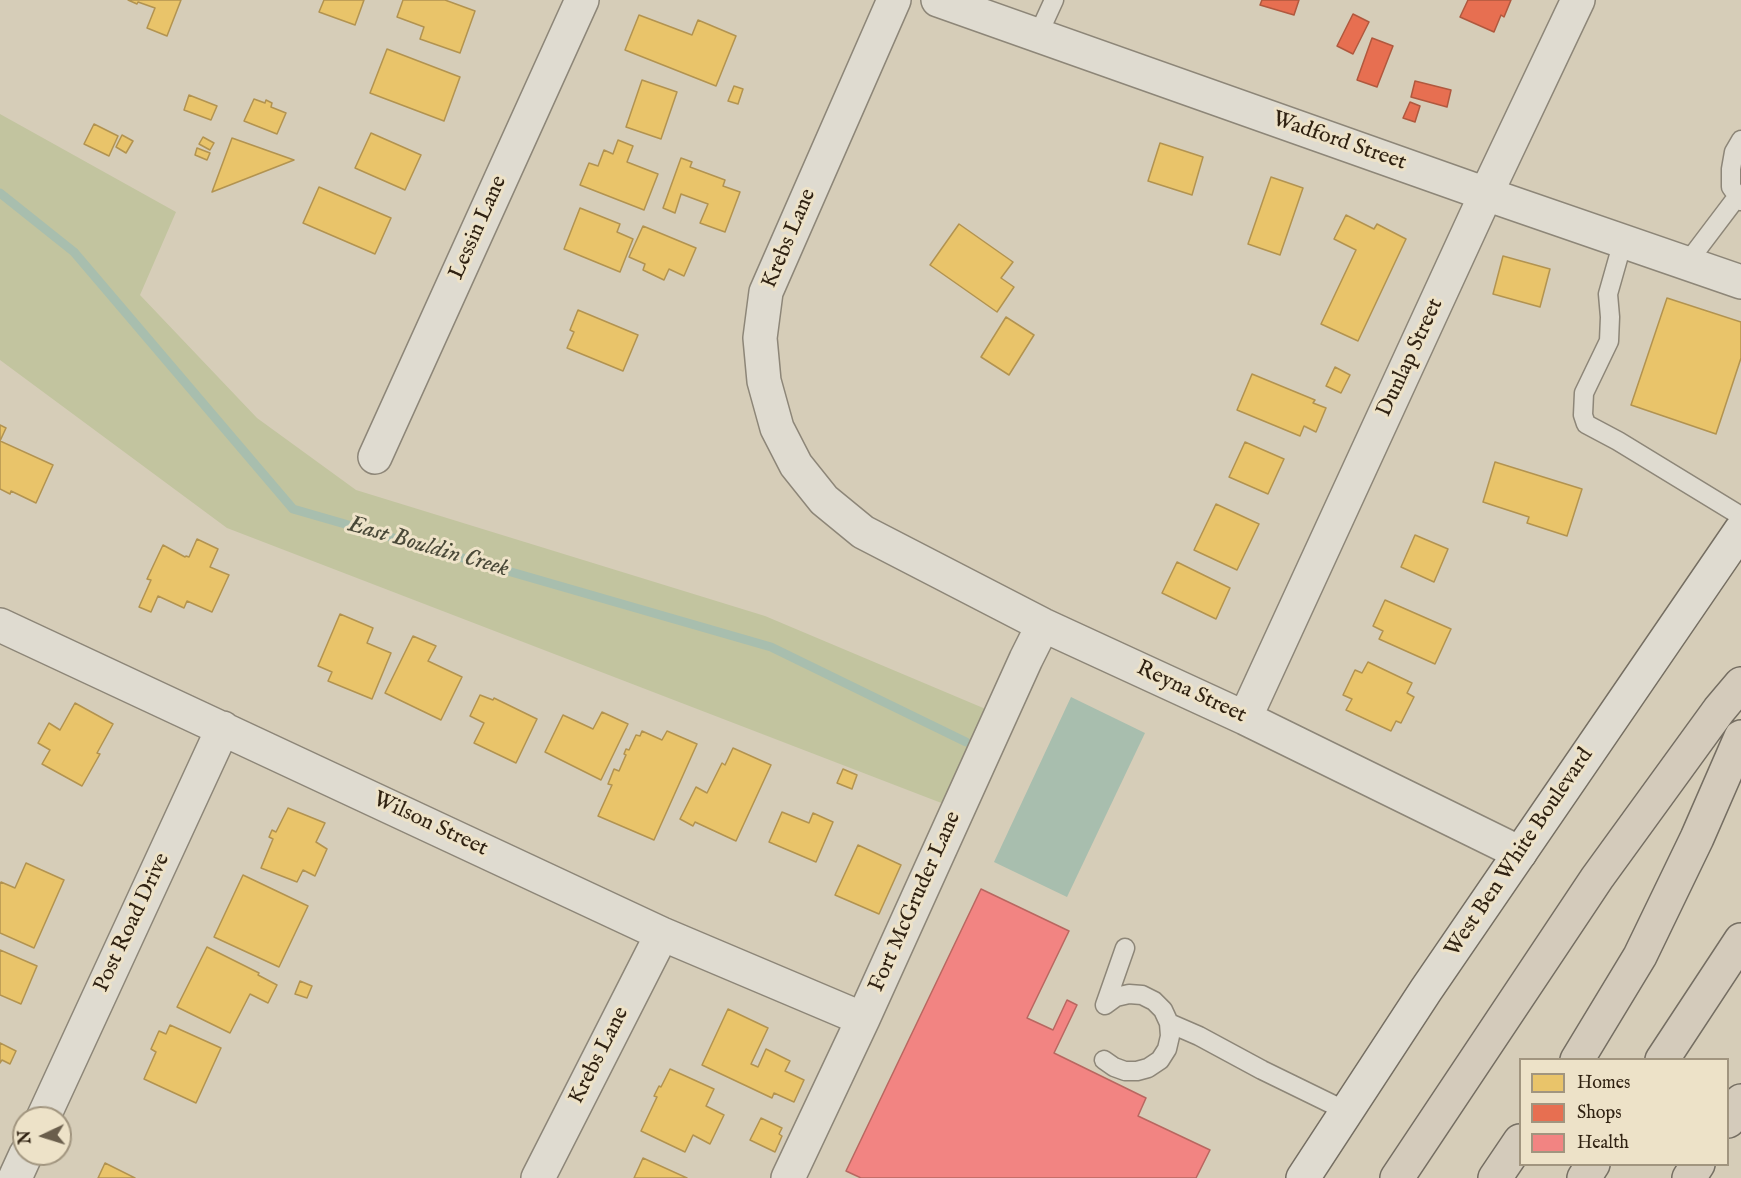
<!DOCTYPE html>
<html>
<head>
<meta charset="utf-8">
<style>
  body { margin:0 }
  #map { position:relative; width:1741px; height:1178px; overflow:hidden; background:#d6cdb8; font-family:"IM FELL English",serif }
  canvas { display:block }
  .legend { position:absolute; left:1519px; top:1058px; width:210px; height:108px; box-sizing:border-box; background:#ede2c8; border:2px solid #a1957f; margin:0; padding:8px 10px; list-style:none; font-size:18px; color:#302212 }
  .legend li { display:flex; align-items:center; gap:12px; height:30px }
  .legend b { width:30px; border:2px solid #a1957f }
  .north { position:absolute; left:12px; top:1106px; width:60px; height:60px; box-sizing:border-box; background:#ede2c8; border:2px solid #a1957f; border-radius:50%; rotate:266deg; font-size:16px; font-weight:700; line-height:24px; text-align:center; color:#302212 }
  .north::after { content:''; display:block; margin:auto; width:21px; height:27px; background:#6a5e4c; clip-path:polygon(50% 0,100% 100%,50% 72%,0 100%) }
</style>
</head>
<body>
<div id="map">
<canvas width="1741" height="1178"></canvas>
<ul class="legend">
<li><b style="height:16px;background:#e9c46a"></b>Homes</li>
<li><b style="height:16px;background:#e76f51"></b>Shops</li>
<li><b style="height:16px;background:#f28482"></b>Health</li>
</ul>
<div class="north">N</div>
</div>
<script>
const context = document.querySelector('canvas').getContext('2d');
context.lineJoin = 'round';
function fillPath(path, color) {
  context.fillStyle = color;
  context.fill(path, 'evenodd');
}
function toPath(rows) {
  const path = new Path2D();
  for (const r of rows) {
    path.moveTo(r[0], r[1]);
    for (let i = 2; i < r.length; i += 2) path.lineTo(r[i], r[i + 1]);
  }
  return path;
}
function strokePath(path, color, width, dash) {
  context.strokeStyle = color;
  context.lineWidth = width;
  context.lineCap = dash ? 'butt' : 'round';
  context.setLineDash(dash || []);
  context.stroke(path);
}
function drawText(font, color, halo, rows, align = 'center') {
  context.font = font + ' "IM FELL English",serif';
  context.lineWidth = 6;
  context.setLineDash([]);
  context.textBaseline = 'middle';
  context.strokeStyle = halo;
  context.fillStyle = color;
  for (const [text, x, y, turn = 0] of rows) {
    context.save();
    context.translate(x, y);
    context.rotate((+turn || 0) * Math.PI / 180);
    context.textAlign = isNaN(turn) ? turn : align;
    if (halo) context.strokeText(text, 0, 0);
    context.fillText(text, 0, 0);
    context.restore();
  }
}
fillPath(toPath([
  [0,114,176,212,140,295,257,418,356,490,765,616,988,710,944,804,227,528,0,360]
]), '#c2c49f');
fillPath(toPath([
  [1071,697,1145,733,1067,897,994,862]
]), '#a8beae');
const homes = toPath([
  [128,0,181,0,167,36,147,28,155,8,138,2,137,4,128,0],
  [324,0,364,0,355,25,319,12,324,0],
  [403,0,445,0,475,11,460,53,420,39,424,27,397,17,403,0],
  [639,15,692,35,698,20,736,36,716,86,625,50,639,15],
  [387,49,460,77,444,121,370,93,387,49],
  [642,80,677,92,661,139,626,127,642,80],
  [734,86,743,89,738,104,728,101,734,86],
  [189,95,217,106,211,120,184,110,189,95],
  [254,99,265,103,266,100,272,103,271,107,286,113,277,134,244,121,254,99],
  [94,124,118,136,109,156,84,144,94,124],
  [371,133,421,155,405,190,355,168,371,133],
  [122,135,133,141,126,153,116,147,122,135],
  [203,137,214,143,210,150,199,144,203,137],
  [232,138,294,160,212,192,232,138],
  [618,140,633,146,627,162,658,174,644,210,580,185,589,163,598,166,604,150,613,154,618,140],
  [1160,143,1203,157,1192,195,1148,181,1160,143],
  [197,148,210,153,207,160,195,155,197,148],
  [681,158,692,162,690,167,725,180,723,186,740,192,725,232,700,223,708,204,681,194,675,213,663,208,681,158],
  [1271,177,1303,188,1280,255,1248,244,1271,177],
  [319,187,391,218,375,254,303,223,319,187],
  [580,208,620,224,617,232,633,239,620,272,564,249,580,208],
  [1346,215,1374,229,1377,224,1406,239,1358,341,1321,324,1356,250,1334,239,1346,215],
  [959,224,1013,262,1001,278,1014,287,997,312,930,265,959,224],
  [643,226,696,248,684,276,669,269,664,280,643,270,645,264,629,257,643,226],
  [1503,256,1550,269,1540,307,1493,294,1503,256],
  [1667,298,1741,322,1741,358,1716,434,1631,405,1667,298],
  [578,310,638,335,623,371,567,348,574,332,570,330,578,310],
  [1006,317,1034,335,1009,375,981,357,1006,317],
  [1335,367,1350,375,1341,393,1326,386,1335,367],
  [1252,374,1315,400,1313,403,1326,408,1316,432,1304,426,1300,436,1237,410,1252,374],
  [0,425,6,428,0,441,53,465,36,503,11,491,10,494,0,489,0,425],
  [1245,442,1284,459,1268,494,1229,477,1245,442],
  [1495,462,1582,489,1567,536,1527,523,1529,517,1483,502,1495,462],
  [1216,504,1259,524,1237,570,1194,550,1216,504],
  [1415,535,1448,549,1434,582,1401,567,1415,535],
  [197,539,218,549,210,567,229,575,212,612,187,601,184,608,158,596,151,612,139,607,151,580,147,579,163,545,185,557,186,556,189,557,197,539],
  [1177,562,1230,588,1216,619,1162,593,1177,562],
  [1385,600,1451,629,1435,664,1379,639,1383,631,1373,626,1385,600],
  [340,614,373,628,367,643,391,653,372,699,328,681,332,672,318,666,340,614],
  [413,636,436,646,428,661,462,677,441,720,385,693,413,636],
  [1368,662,1412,683,1407,693,1414,697,1401,723,1396,721,1391,731,1346,710,1352,699,1343,695,1355,670,1362,673,1368,662],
  [480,695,493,700,494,698,537,719,516,763,474,743,484,723,470,716,480,695],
  [75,703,113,724,97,753,100,754,82,786,42,764,50,750,38,743,49,723,60,730,75,703],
  [602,712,628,724,601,780,545,752,563,715,593,729,602,712],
  [642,731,662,740,667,731,697,744,654,840,598,816,612,785,608,784,614,769,619,771,626,755,624,754,626,749,629,750,636,735,640,736,642,731],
  [733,748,771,765,736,841,695,822,693,826,680,819,696,787,707,793,722,763,725,765,733,748],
  [843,769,857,775,852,789,837,783,843,769],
  [288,808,325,823,316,842,327,849,315,876,303,870,297,882,261,868,273,839,269,837,272,830,276,832,288,808],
  [782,812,809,823,813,813,833,822,816,862,769,842,782,812],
  [858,845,901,865,879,914,835,895,858,845],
  [26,863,64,880,34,948,0,933,0,884,1,882,15,888,26,863],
  [243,875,308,906,279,967,214,937,243,875],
  [207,947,259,973,258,975,277,985,268,1003,250,994,230,1033,177,1007,207,947],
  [0,950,37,966,21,1004,0,995,0,950],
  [300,981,312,986,307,998,295,994,300,981],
  [728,1009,768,1028,751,1064,758,1067,766,1049,790,1061,785,1071,804,1080,794,1102,774,1093,772,1098,702,1065,728,1009],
  [170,1025,221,1048,196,1103,144,1079,156,1052,151,1049,159,1031,166,1034,170,1025],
  [0,1043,16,1051,10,1064,2,1060,0,1063,0,1043],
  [670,1069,714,1089,706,1106,724,1115,710,1144,693,1135,685,1152,641,1131,657,1097,654,1096,659,1086,661,1087,670,1069],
  [761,1118,782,1128,779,1134,782,1136,775,1152,750,1140,761,1118],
  [643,1158,687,1178,634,1178,643,1158],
  [105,1163,135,1178,98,1178,105,1163]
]);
fillPath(homes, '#e9c46a');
strokePath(homes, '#b29350', 1.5);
const shops = toPath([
  [1262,0,1299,0,1294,15,1260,5,1262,0],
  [1468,0,1511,0,1504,17,1501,15,1494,32,1460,17,1468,0],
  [1353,14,1369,22,1353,54,1337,46,1353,14],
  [1372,38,1393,46,1377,87,1357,80,1372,38],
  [1415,81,1451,90,1447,107,1411,97,1415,81],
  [1410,102,1420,106,1415,122,1403,118,1410,102]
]);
fillPath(shops, '#e76f51');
strokePath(shops, '#b0583e', 1.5);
const health = toPath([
  [981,889,1069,931,1027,1018,1053,1030,1067,1000,1077,1005,1054,1053,1146,1098,1138,1116,1210,1150,1196,1178,861,1178,846,1171,981,889]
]);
fillPath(health, '#f28482');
strokePath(health, '#b86760', 1.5);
strokePath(toPath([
  [0,193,74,252,293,509,771,647,966,742]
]), '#a8beae', 9);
const service = toPath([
  [1038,35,1054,0],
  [1741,140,1734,152,1731,169,1731,187,1741,201],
  [1623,241,1608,294,1610,317,1609,341,1584,393,1583,415,1586,424,1618,441,1741,516],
  [1687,263,1737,197],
  [1105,1005,1125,948],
  [1169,1023,1199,1036,1262,1070,1346,1111],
  [1104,1060,1114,1067,1125,1071,1137,1071,1148,1068,1160,1060,1167,1049,1170,1036,1169,1023,1163,1010,1154,1001,1142,995,1129,994,1116,997,1105,1005]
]);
const minor = toPath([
  [894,0,766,292,760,338,764,381,777,428,796,465,824,500,863,532,1043,625,1245,718,1520,853],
  [938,0,1486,194,1741,282],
  [375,457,582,0],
  [0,625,662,934,863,1019],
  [1245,718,1486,194,1578,0],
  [43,1118,223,728],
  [15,1178,26,1154],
  [538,1178,662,934],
  [788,1178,863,1019,1026,659,1043,625]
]);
const secondary = toPath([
  [1303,1178,1426,990,1741,530]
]);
const motorway = toPath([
  [1577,1060,1640,956,1697,838,1741,737],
  [1662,1060,1741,940],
  [1728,1121,1741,1101],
  [1397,1178,1597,878,1719,710,1741,684],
  [1495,1178,1520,1141],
  [1584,1178,1593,1164],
  [1689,1178,1698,1164]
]);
strokePath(service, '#8d8678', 21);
strokePath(minor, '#8d8678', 36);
strokePath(secondary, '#756e62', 36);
strokePath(motorway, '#756e62', 36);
strokePath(service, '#dfdbd0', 18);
strokePath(minor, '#dfdbd0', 33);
strokePath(secondary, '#dfdbd0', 33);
strokePath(motorway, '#d4cbbb', 33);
drawText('22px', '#302212', '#ede2c8', [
  ["Wadford Street",1339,142,19],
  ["Lessin Lane",479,228,-66],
  ["Krebs Lane",790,239,-67],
  ["Dunlap Street",1411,358,-65],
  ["Reyna Street",1191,693,25],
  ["Wilson Street",430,825,25],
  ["West Ben White Boulevard",1520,853,-56],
  ["Fort McGruder Lane",916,902,-66],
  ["Post Road Drive",133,923,-65],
  ["Krebs Lane",600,1056,-63]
]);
drawText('italic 24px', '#494838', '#ede2c8', [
  ["East Bouldin Creek",428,548,16]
]);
</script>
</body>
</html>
